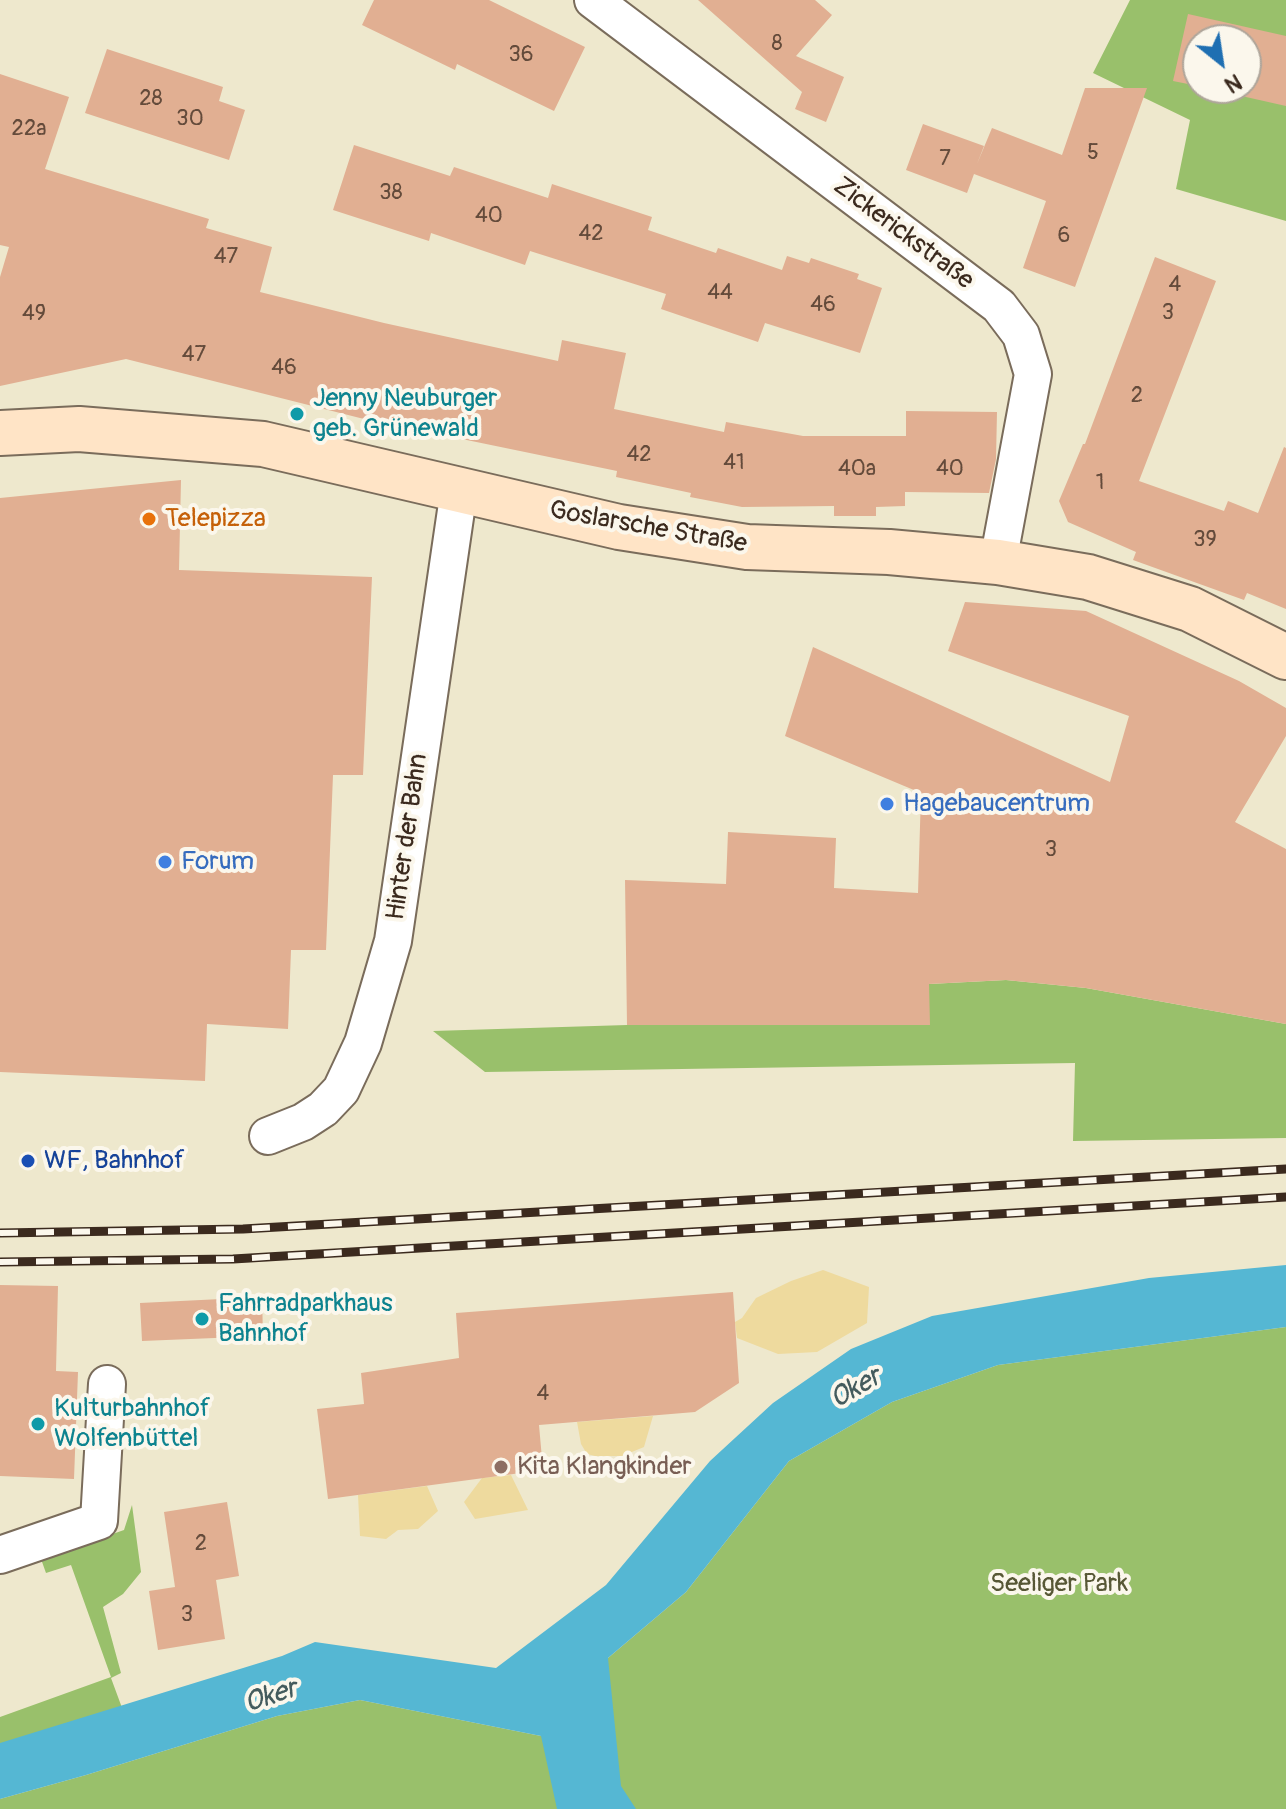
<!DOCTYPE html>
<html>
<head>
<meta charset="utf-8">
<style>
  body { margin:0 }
  #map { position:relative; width:1286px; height:1809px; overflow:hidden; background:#eee8cd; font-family:Pangolin,sans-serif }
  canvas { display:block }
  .north { position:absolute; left:1182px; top:24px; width:80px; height:80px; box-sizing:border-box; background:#fbf7ec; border:2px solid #aea59a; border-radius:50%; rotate:150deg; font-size:22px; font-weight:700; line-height:32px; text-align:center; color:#3b2a1e }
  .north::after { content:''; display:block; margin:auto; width:28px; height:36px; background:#1f6fb2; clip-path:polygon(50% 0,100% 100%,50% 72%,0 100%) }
</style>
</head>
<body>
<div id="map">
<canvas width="1286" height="1809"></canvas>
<div class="north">N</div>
</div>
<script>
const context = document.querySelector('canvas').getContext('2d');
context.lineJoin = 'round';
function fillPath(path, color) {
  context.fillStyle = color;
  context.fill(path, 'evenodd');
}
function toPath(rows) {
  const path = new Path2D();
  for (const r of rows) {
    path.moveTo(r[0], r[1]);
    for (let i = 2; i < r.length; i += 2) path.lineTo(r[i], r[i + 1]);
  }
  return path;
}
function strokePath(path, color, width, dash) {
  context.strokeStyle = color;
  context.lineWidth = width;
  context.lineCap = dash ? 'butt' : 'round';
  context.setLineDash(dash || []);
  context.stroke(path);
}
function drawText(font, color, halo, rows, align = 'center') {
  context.font = font + ' Pangolin,sans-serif';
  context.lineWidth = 8;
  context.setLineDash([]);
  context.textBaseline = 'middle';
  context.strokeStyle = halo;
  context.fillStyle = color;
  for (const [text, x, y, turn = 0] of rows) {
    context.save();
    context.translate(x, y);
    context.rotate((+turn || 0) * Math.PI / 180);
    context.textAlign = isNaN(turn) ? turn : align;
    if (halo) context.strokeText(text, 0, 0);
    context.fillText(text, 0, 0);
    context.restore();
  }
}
fillPath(toPath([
  [1130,0,1286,0,1286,221,1176,189,1190,120,1093,73],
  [1198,40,1246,40,1246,88,1198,88],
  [1006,980,1086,988,1286,1024,1286,1138,1073,1141,1075,1063,485,1072,433,1031,627,1025,929,1025,929,984],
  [1286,1327,1286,1809,0,1809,0,1799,86,1775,277,1716,360,1700,541,1736,608,1658,686,1592,789,1461,892,1402,998,1365],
  [132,1505,141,1572,123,1594,103,1607,121,1673,111,1678,135,1743,0,1788,0,1717,111,1677,71,1565,46,1573,41,1559,124,1530]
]), '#99c06b');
fillPath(toPath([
  [823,1270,869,1287,867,1323,817,1352,778,1354,737,1338,735,1322,742,1318,756,1298,791,1281],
  [653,1416,644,1447,622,1456,595,1456,587,1454,581,1444,577,1422],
  [511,1475,528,1510,475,1519,464,1502,482,1478],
  [427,1486,438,1511,418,1529,398,1530,386,1539,360,1536,358,1495]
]), '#eeda9e');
fillPath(toPath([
  [1286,1265,1286,1327,998,1365,892,1402,789,1461,686,1592,608,1658,621,1786,636,1809,557,1809,541,1736,360,1700,277,1716,86,1775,0,1799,0,1743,282,1656,315,1642,496,1668,606,1585,710,1461,773,1403,851,1349,932,1316,1149,1278]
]), '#55b7d3');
fillPath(toPath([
  [374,0,489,0,585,47,554,111,457,64,455,70,362,25],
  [698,0,815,0,832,15,796,56,844,77,826,122,795,109,802,92],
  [1188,14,1286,36,1286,106,1206,88,1246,88,1246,40,1198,40,1198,86,1173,81],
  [107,49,223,87,219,101,245,110,229,160,85,113],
  [0,74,69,97,45,169,209,219,206,228,272,247,260,292,384,323,558,361,562,340,626,353,614,409,724,432,726,422,803,436,906,436,906,411,997,412,996,459,989,493,905,492,905,506,876,507,876,516,834,516,834,506,742,507,690,497,691,493,616,477,617,471,360,418,126,359,0,386,0,277,9,247,0,245],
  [1085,88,1147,88,1075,287,1023,268,1046,201,974,174,967,193,906,170,923,124,984,146,977,164,992,128,1062,155],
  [354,145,450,176,454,167,548,198,552,184,652,217,648,230,716,253,718,248,782,270,787,256,809,263,811,258,859,274,857,279,882,288,860,353,765,323,758,342,661,309,666,294,530,251,525,265,431,233,429,241,333,210],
  [1155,257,1216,281,1139,481,1224,511,1228,501,1258,513,1284,447,1286,448,1286,609,1247,593,1244,600,1133,560,1136,552,1068,522,1059,501,1083,444,1085,444],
  [181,480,179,570,372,577,363,775,333,775,326,950,291,950,288,1029,207,1024,205,1081,0,1072,0,498],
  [965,602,1086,611,1239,681,1286,708,1286,736,1235,822,1286,849,1286,1024,1086,988,1006,980,929,984,930,1025,627,1025,625,880,726,884,728,832,836,838,834,888,918,893,921,793,785,736,813,647,1110,782,1129,716,948,651],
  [0,1285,58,1286,56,1371,78,1372,74,1479,0,1476],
  [733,1292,739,1383,695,1412,539,1425,543,1470,328,1499,317,1409,364,1404,361,1373,459,1358,456,1313],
  [262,1297,263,1336,142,1341,140,1303],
  [227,1502,239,1576,216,1580,225,1639,158,1650,149,1591,175,1587,164,1512]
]), '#e1af92');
const street = toPath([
  [593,0,999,306,1021,335,1033,374,998,562],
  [268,1136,303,1122,323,1109,341,1090,363,1043,393,941,459,490],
  [0,1555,99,1521,107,1384]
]);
const secondary = toPath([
  [0,433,79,429,263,444,619,527,747,547,889,552,998,562,1088,577,1190,609,1286,657]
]);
strokePath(street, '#7a6c5b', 40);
strokePath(secondary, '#7a6c5b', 48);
strokePath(street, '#fff', 36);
strokePath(secondary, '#ffe4c6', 44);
const rail = toPath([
  [0,1233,243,1229,1286,1169],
  [0,1262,233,1259,1286,1197]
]);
strokePath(rail, '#3b2a1e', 9);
strokePath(rail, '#fbf7ec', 6, [18]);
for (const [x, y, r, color] of [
  [297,414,8,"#0f9aa8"],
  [149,519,8,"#e8710a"],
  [887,804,8,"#3f7fe0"],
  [165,862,8,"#3f7fe0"],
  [28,1161,8,"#1a4fb4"],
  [202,1319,8,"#0f9aa8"],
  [38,1424,8,"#0f9aa8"],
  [501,1467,8,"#8d6e63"]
]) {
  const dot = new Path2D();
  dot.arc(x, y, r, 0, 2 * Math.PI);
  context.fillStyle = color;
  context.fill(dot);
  strokePath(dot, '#fbf7ec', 3);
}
drawText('22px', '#644b3b', null, [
  ["8",777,44],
  ["36",521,55],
  ["28",151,99],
  ["30",190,119],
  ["22a",29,129],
  ["5",1093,153],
  ["7",945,159],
  ["38",391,193],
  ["40",489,216],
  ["42",591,234],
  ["6",1064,236],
  ["47",226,257],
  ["4",1175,285],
  ["44",720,293],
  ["46",823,305],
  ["3",1168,313],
  ["49",34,314],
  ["47",194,355],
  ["46",284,368],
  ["2",1137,396],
  ["42",639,455],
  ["41",734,463],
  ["40a",857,469],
  ["40",950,469],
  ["1",1100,483],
  ["39",1205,540],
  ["3",1051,850],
  ["4",543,1394],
  ["2",201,1544],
  ["3",187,1615]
]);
drawText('26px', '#3b2a1e', '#fbf7ec', [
  ["Zickerickstraße",903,234,37],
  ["Goslarsche Straße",648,528,10],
  ["Hinter der Bahn",408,837,-82]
]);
drawText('26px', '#0d838f', '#fbf7ec', [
  ["Jenny Neuburger",313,399],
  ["geb. Grünewald",313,429],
  ["Fahrradparkhaus",218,1304],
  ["Bahnhof",218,1334],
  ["Kulturbahnhof",54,1409],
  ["Wolfenbüttel",54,1439]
], 'left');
drawText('26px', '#c56008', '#fbf7ec', [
  ["Telepizza",165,519]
], 'left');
drawText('26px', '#366cbe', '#fbf7ec', [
  ["Hagebaucentrum",903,804],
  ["Forum",181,862]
], 'left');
drawText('26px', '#164399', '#fbf7ec', [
  ["WF, Bahnhof",44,1161]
], 'left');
drawText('26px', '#785e54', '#fbf7ec', [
  ["Kita Klangkinder",517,1467]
], 'left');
drawText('26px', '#575735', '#fbf7ec', [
  ["Seeliger Park",1059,1584]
]);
drawText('italic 28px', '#445b5d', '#fbf7ec', [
  ["Oker",856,1389,-30],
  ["Oker",271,1697,-18]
]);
</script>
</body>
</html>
